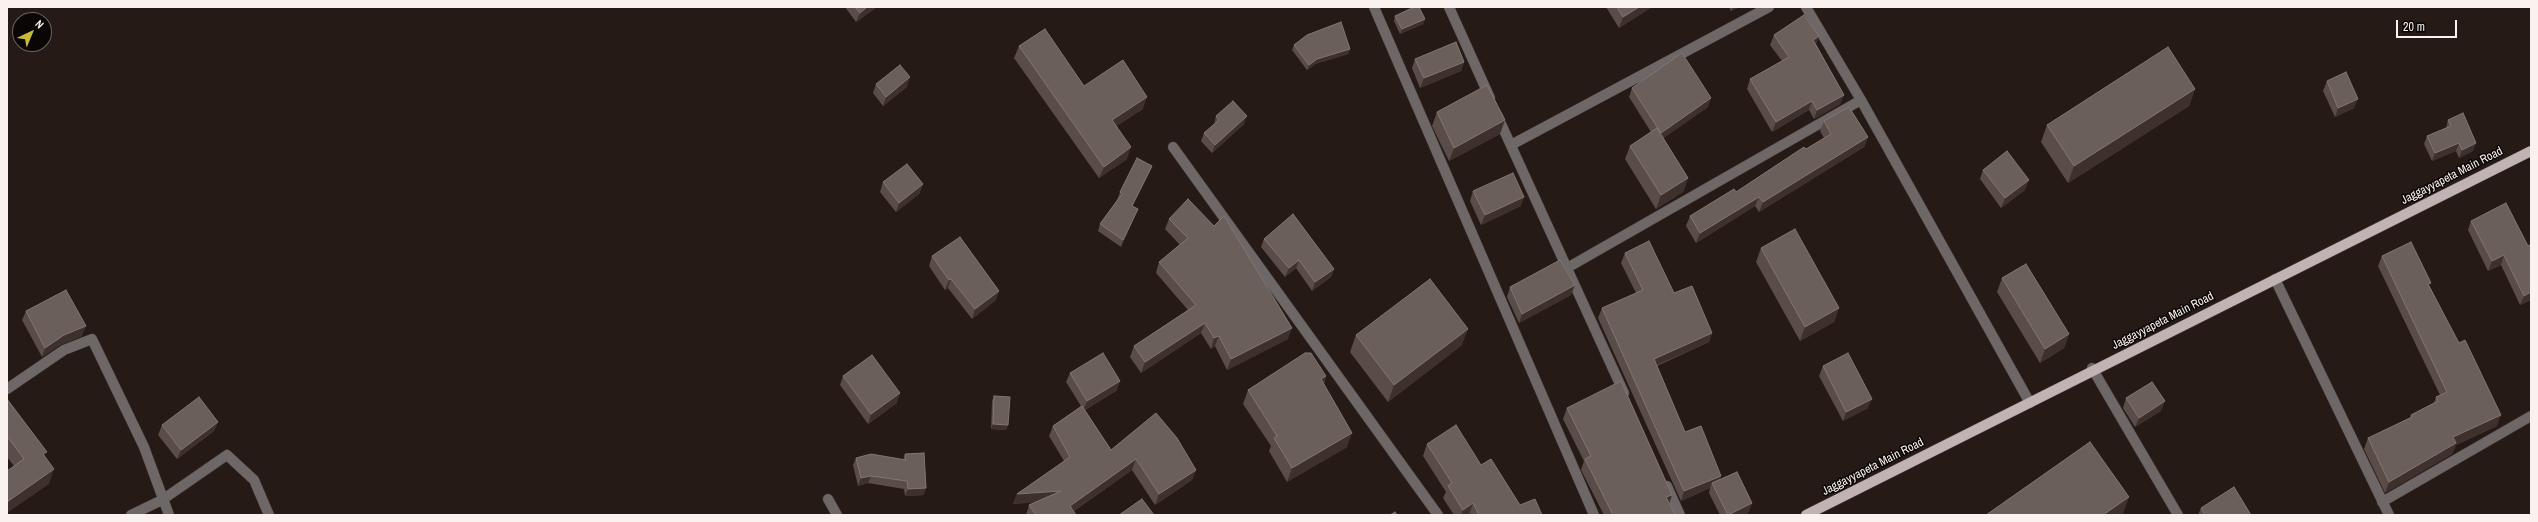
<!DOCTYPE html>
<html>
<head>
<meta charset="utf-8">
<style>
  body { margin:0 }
  #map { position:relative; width:2538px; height:522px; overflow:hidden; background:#251a16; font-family:"Archivo Narrow",sans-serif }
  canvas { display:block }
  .frame { position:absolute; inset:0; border:8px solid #faf2ef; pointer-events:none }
  .north { position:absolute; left:12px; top:12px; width:40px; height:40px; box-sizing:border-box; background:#0a0605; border:1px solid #6a6463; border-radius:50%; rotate:44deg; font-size:11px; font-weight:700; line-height:16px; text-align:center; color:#faf2ef }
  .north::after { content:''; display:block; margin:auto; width:14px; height:18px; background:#cbba39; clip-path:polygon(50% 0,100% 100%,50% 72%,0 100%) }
  .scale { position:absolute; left:2396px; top:20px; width:61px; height:18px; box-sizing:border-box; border:2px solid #faf2ef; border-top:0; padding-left:5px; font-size:12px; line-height:14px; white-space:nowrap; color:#faf2ef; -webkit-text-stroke:3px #0a0605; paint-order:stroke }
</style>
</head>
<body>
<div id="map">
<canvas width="2538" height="522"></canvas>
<div class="frame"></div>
<div class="north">N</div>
<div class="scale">20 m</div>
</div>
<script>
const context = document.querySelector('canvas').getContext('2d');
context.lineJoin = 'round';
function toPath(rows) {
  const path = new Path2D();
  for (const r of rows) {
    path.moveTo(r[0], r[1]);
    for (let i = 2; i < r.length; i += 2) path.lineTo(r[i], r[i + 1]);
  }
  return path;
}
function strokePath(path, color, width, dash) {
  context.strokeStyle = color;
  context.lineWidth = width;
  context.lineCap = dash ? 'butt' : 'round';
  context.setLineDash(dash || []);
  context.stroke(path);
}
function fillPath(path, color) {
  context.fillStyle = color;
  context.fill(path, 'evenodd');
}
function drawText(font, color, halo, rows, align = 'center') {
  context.font = font + ' "Archivo Narrow",sans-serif';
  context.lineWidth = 3;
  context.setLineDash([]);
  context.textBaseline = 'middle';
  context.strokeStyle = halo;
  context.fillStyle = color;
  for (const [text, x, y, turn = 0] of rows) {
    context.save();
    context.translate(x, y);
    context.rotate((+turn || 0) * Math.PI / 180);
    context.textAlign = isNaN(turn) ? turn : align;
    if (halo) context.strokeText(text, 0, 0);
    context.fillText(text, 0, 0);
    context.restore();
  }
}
const minor = toPath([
  [1374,7,1594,515],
  [1449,7,1490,98],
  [1806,7,1861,100,2030,403],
  [1497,115,1624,393],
  [1511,145,1769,7],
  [1173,147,1438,515],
  [1567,268,1861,100],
  [2275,279,2389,515],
  [2092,368,2178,515],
  [7,389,64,350,92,339,144,447,169,515],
  [1667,486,1680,515],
  [828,499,837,515],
  [2382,502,2531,416],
  [131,515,162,500,227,455,254,480,269,515]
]);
const major = toPath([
  [1806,515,2531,151]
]);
strokePath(minor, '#3f3430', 11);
strokePath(major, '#3f3430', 11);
strokePath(minor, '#6e6767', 10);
strokePath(major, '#c1b3b4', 10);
fillPath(toPath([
  [845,7,877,7,856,22],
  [1606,7,1652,7,1619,28],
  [1729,7,1739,7,1731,11],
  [1395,16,1425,19,1423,24,1400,34,1394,21],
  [1774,35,1819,36,1816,44,1844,95,1840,104,1814,119,1809,110,1772,132,1747,89,1750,79,1782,61,1770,45],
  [1294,45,1350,49,1348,54,1315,64,1307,70,1292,50],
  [1019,46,1084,86,1143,109,1116,126,1127,159,1099,178,1014,58],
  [1415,59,1464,62,1461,71,1420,88,1412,68],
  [2327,81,2354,108,2335,117,2323,91],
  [876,84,907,87,883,106,873,93],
  [1632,88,1708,107,1663,138,1688,178,1683,192,1656,209,1625,159,1630,146,1651,132,1629,97],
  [2195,89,2189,106,2068,183,2041,142,2047,125],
  [1437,112,1500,134,1449,161,1432,126],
  [1216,116,1244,124,1212,153,1201,141,1204,133,1214,125],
  [2448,120,2473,151,2459,158,2456,151,2432,161,2424,144,2427,136,2446,128],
  [1824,121,1868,137,1864,147,1759,212,1755,206,1696,243,1686,226,1690,216,1736,192,1824,138,1820,131],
  [1152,166,1149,173,1132,206,1135,216,1121,247,1098,231,1100,224,1117,200,1120,192],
  [1983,170,2025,190,2001,208,1980,179],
  [883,182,923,184,919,194,896,212,880,192],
  [1473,191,1521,206,1481,225,1470,201],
  [1169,219,1288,339,1227,370,1215,346,1211,349,1201,333,1141,373,1130,357,1134,346,1188,310,1156,273,1159,262,1180,245,1165,229],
  [2471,221,2528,246,2531,244,2531,300,2520,305,2501,265,2488,271,2468,230],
  [1264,239,1334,269,1331,277,1312,291,1296,268,1285,277,1261,247],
  [1761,248,1839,308,1834,322,1800,341,1756,262],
  [1625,253,1674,293,1712,333,1709,342,1657,366,1685,432,1720,480,1752,503,1748,513,1743,515,1720,515,1709,493,1710,488,1681,501,1598,318,1602,308,1636,293,1621,263],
  [932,256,996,300,972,319,948,288,945,290,929,266],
  [2382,256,2430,287,2497,426,2456,445,2452,454,2385,493,2364,449,2368,438,2410,418,2411,415,2434,403,2436,397,2440,395,2378,266],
  [2002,278,2069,334,2064,348,2040,363,1997,292],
  [1510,287,1571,295,1519,323,1507,297],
  [26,311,82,336,60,345,42,357,22,320],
  [1356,335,1462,345,1388,402,1350,352],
  [1823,366,1868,408,1843,421,1819,376],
  [1070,373,1120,381,1116,391,1085,410,1111,450,1196,470,1192,480,1155,505,1132,470,1074,511,1076,515,1026,515,1029,505,1035,502,1013,504,1017,494,1064,461,1049,436,1053,426,1081,406,1066,382],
  [843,376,897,403,868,424,840,385],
  [1326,376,1324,384,1347,447,1287,482,1269,451,1271,446,1243,404,1248,390],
  [994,396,1008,425,1006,430,991,429,992,401],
  [2126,398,2161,411,2135,427,2123,408],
  [7,399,45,456,49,484,14,466,7,457],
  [1567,408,1669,503,1675,515,1604,515,1581,470,1584,461,1563,419],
  [218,422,214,431,177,459,158,435,162,425],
  [1427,444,1481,465,1520,505,1542,515,1454,515,1443,498,1446,492,1423,456],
  [905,454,924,495,905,496,904,489,868,483,858,486,853,465,856,458,903,460],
  [2201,508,2251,515,2198,515]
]), '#5a4d49');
fillPath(toPath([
  [867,7,877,7,856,22,860,13],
  [1639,7,1652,7,1619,28,1623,17],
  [1733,7,1739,7,1731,11],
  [1425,19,1423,24,1400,34,1402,29],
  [1819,36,1815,46,1813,40],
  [1350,49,1348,54,1315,64,1307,70,1309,65,1317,59],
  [1464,62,1461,71,1420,88,1424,78],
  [910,77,907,87,883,106,886,97],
  [2195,89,2189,106,2068,183,2074,166],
  [1844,95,1840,104,1814,119,1817,110],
  [1147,97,1143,109,1108,132,1112,120],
  [1711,98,1708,107,1657,143,1661,133],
  [2358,99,2354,108,2335,117,2338,108],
  [1812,101,1809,110,1772,132,1776,122],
  [1247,116,1244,124,1212,153,1215,145],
  [1505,120,1500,134,1449,161,1454,148],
  [1868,137,1864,147,1759,212,1763,202],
  [2459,143,2456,151,2432,161,2435,153],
  [2476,143,2473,151,2459,158,2462,150],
  [1131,147,1127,159,1099,178,1104,167],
  [1152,166,1149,173,1129,213,1132,206],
  [1688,178,1683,192,1656,209,1661,195],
  [2029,180,2025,190,2001,208,2005,198],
  [923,184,919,194,896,212,899,203],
  [1524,197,1521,206,1481,225,1485,215],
  [1759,197,1755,206,1696,243,1700,233],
  [1138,209,1135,216,1121,247,1123,240],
  [2504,255,2501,265,2488,271,2492,261],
  [1299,260,1296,268,1285,277,1289,268],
  [1334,269,1331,277,1312,291,1315,282],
  [951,279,948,288,945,290,949,280],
  [1575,285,1571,295,1519,323,1522,314],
  [999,291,996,300,972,319,975,309],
  [2531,292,2531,300,2520,305,2524,296],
  [1839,308,1834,322,1800,341,1805,327],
  [1205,323,1201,333,1141,373,1145,362],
  [86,326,82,336,60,345,42,357,45,348,64,335],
  [1292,328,1288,339,1227,370,1231,359],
  [1468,329,1462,345,1388,402,1394,385],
  [1712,333,1709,342,1650,368,1654,359],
  [2069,334,2064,348,2040,363,2045,349],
  [1219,336,1215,346,1211,349,1214,338],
  [1326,376,1321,389,1321,379],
  [1120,381,1116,391,1083,411,1087,401],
  [900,393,897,403,868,424,871,414],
  [1872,399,1868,408,1843,421,1846,412],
  [2165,401,2161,411,2135,427,2139,418],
  [2501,415,2497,426,2456,445,2452,454,2385,493,2389,482,2453,437],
  [218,422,214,431,177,459,181,450],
  [993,424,1008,425,1006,430,991,429],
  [1352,433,1347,447,1287,482,1292,468],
  [1136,459,1132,470,1068,515,1070,506],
  [54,469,49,484,7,513,7,502],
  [1196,470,1192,480,1155,505,1159,494],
  [871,476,868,483,858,486,861,478],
  [1721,476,1718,485,1712,483,1710,488,1681,501,1684,491],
  [926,488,924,495,905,496,908,489],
  [1061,491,1057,501,1013,504,1017,494],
  [1672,495,1669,505,1666,497],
  [2129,497,2123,514,2122,515,2103,515],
  [1473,503,1469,515,1461,515,1463,510],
  [1752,503,1748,513,1743,515,1727,515]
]), '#3e312d');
const building = toPath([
  [855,7,867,7,860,13,855,7],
  [1414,7,1419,7,1425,19,1402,29,1395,16,1414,7],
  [1617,7,1639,7,1623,17,1617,7],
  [1804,15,1819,36,1813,40,1844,95,1817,110,1812,101,1776,122,1750,79,1789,57,1774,35,1804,15],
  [1341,22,1350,49,1317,59,1309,65,1294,45,1307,35,1341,22],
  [1045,29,1084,86,1123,60,1147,97,1112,120,1131,147,1104,167,1019,46,1045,29],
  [1456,42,1464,62,1424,78,1415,59,1456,42],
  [2168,47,2195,89,2074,166,2047,125,2168,47],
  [1682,53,1711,98,1661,133,1632,88,1682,53],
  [900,65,910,77,886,97,876,84,900,65],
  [2346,72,2358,99,2338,108,2327,81,2346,72],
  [1487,85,1505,120,1454,148,1437,112,1487,85],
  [1233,101,1247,116,1215,145,1204,133,1219,120,1216,116,1233,101],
  [1849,107,1868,137,1763,202,1759,197,1700,233,1690,216,1734,189,1736,192,1804,147,1806,149,1831,134,1824,121,1849,107],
  [2463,113,2476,143,2462,150,2459,143,2435,153,2427,136,2451,126,2448,120,2463,113],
  [1657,128,1688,178,1661,195,1630,146,1657,128],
  [2007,151,2029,180,2005,198,1983,170,2007,151],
  [1137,158,1152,166,1132,206,1138,209,1123,240,1100,224,1122,194,1120,192,1137,158],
  [907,164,923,184,899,203,883,182,907,164],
  [1513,173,1524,197,1485,215,1473,191,1513,173],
  [1188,199,1214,226,1224,216,1292,328,1231,359,1219,336,1214,338,1205,323,1145,362,1134,346,1196,305,1159,262,1188,238,1169,219,1188,199],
  [2506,203,2528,246,2531,244,2531,292,2524,296,2504,255,2492,261,2471,221,2506,203],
  [1293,214,1334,269,1315,282,1299,260,1289,268,1264,239,1293,214],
  [1795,229,1839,308,1805,327,1761,248,1795,229],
  [960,237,999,291,975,309,951,279,949,280,932,256,960,237],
  [1649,241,1674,293,1692,286,1712,333,1654,359,1685,432,1701,426,1721,476,1684,491,1602,308,1643,290,1625,253,1649,241],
  [2411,242,2431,283,2428,284,2459,343,2465,340,2501,415,2453,437,2456,443,2389,482,2368,438,2412,417,2411,415,2438,401,2436,397,2447,392,2382,256,2411,242],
  [1560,260,1575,285,1522,314,1510,287,1560,260],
  [2026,264,2069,334,2045,349,2002,278,2026,264],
  [1430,279,1468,329,1394,385,1356,335,1430,279],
  [66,290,86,326,64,335,45,348,26,311,66,290],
  [1103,353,1120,381,1087,401,1070,373,1103,353],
  [1305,353,1311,353,1326,376,1321,379,1352,433,1292,468,1274,438,1277,436,1248,390,1305,353],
  [1848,353,1872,399,1846,412,1823,366,1848,353],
  [872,355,900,393,871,414,843,376,872,355],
  [1621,381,1672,495,1666,497,1675,515,1613,515,1585,459,1591,456,1567,408,1621,381],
  [2152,382,2165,401,2139,418,2126,398,2152,382],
  [994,396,1010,397,1008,425,993,424,994,396],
  [199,397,218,422,181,450,162,425,199,397],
  [7,399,47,452,43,454,54,469,7,502,7,471,24,459,7,436,7,399],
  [1082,406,1111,450,1156,413,1177,438,1196,470,1159,494,1136,459,1070,506,1076,515,1036,515,1029,505,1061,491,1017,494,1070,457,1053,426,1082,406],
  [1456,425,1481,465,1491,459,1520,505,1535,499,1542,515,1479,515,1473,503,1463,510,1448,486,1452,483,1427,444,1456,425],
  [2090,442,2129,497,2103,515,1986,515,2090,442],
  [924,453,926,488,908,489,907,481,871,476,861,478,856,458,871,454,906,460,905,454,924,453],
  [1737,472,1752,503,1728,515,1712,483,1737,472],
  [2234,487,2251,515,2205,515,2201,508,2234,487],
  [1142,499,1154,515,1119,515,1142,499],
  [1395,512,1397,515,1390,515,1395,512]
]);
fillPath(building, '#6b5f5b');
strokePath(building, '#827672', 1);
drawText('12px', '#faf2ef', '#0a0605', [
  ["Jaggayyapeta Main Road",2452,176,-27],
  ["Jaggayyapeta Main Road",2163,321,-27],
  ["Jaggayyapeta Main Road",1873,467,-27]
]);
</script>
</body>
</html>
